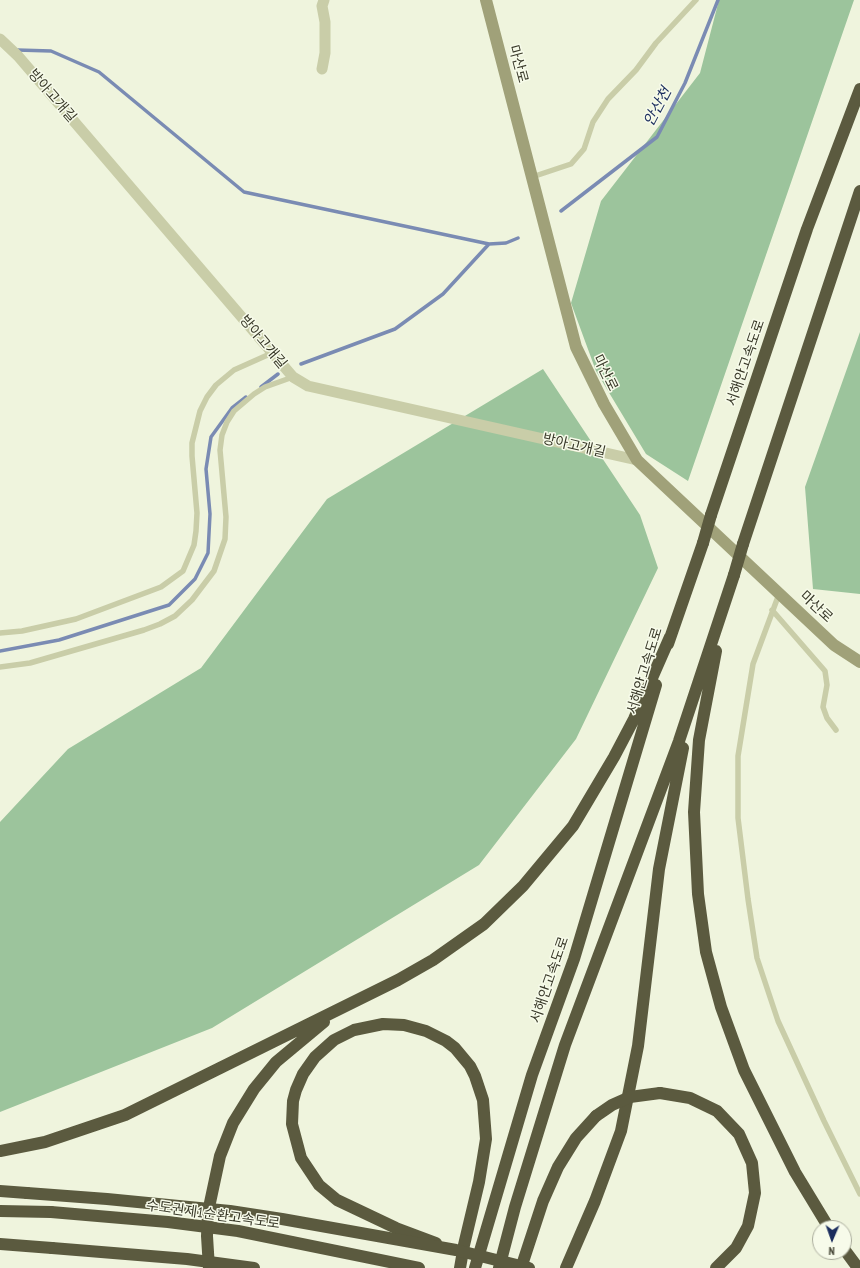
<!DOCTYPE html>
<html>
<head>
<meta charset="utf-8">
<style>
  body { margin:0 }
  #map { position:relative; width:860px; height:1268px; overflow:hidden; background:#eff4dd; font-family:"PT Sans Narrow",sans-serif }
  canvas { display:block }
  .north { position:absolute; left:812px; top:1220px; width:40px; height:40px; box-sizing:border-box; background:#f7fbea; border:1px solid #abad9d; border-radius:50%; rotate:182deg; font-size:11px; font-weight:700; line-height:16px; text-align:center; color:#393929 }
  .north::after { content:''; display:block; margin:auto; width:14px; height:18px; background:#1b2d5e; clip-path:polygon(50% 0,100% 100%,50% 72%,0 100%) }
</style>
</head>
<body>
<div id="map">
<canvas width="860" height="1268"></canvas>
<div class="north">N</div>
</div>
<script>
const context = document.querySelector('canvas').getContext('2d');
context.lineJoin = 'round';
function fillPath(path, color) {
  context.fillStyle = color;
  context.fill(path, 'evenodd');
}
function toPath(rows) {
  const path = new Path2D();
  for (const r of rows) {
    path.moveTo(r[0], r[1]);
    for (let i = 2; i < r.length; i += 2) path.lineTo(r[i], r[i + 1]);
  }
  return path;
}
function strokePath(path, color, width, dash) {
  context.strokeStyle = color;
  context.lineWidth = width;
  context.lineCap = dash ? 'butt' : 'round';
  context.setLineDash(dash || []);
  context.stroke(path);
}
function drawText(font, color, halo, rows, align = 'center') {
  context.font = font + ' "PT Sans Narrow","Noto Sans KR",sans-serif';
  context.lineWidth = 3;
  context.setLineDash([]);
  context.textBaseline = 'middle';
  context.strokeStyle = halo;
  context.fillStyle = color;
  for (const [text, x, y, turn = 0] of rows) {
    context.save();
    context.translate(x, y);
    context.rotate((+turn || 0) * Math.PI / 180);
    context.textAlign = isNaN(turn) ? turn : align;
    if (halo) context.strokeText(text, 0, 0);
    context.fillText(text, 0, 0);
    context.restore();
  }
}
fillPath(toPath([
  [719,0,854,0,688,481,646,454,596,371,571,303,601,201,700,73],
  [860,332,860,594,813,589,805,487],
  [543,369,640,515,658,568,576,739,479,865,212,1028,0,1112,0,822,68,749,201,668,327,499]
]), '#9cc49c');
strokePath(toPath([
  [17,50,51,51,99,72,244,192,489,244],
  [561,211,657,137,685,83,718,0],
  [301,364,395,329,443,294,489,244,506,243,518,238],
  [261,387,278,374],
  [0,651,59,640,169,605,195,579,208,553,210,514,206,469,211,437,232,408,246,397]
]), '#7a8bb3', 3.5);
strokePath(toPath([
  [532,177,571,164,584,149,593,122,608,99,636,70,656,43,696,0],
  [779,594,753,664,738,756,738,818,748,899,757,958,778,1021,824,1121,860,1194],
  [772,610,825,671,827,685,823,707,827,718,836,730],
  [0,633,22,631,76,619,161,587,183,571,194,545,196,531,197,513,192,456,192,443,200,411,207,397,216,385,234,370,272,353],
  [0,667,30,663,144,630,160,624,175,616,192,600,214,571,225,539,226,517,220,450,222,435,227,422,234,411,254,394,265,387,293,377]
]), '#c9cda8', 5.5);
strokePath(toPath([
  [0,39,18,56,293,377,308,386,637,460],
  [322,69,325,53,325,22,322,6,324,0]
]), '#c9cda8', 11);
strokePath(toPath([
  [486,0,576,347,604,404,637,460,834,645,860,662]
]), '#a0a179', 12);
strokePath(toPath([
  [711,515,807,229,860,89],
  [743,544,860,191],
  [668,644,703,543],
  [716,651,699,740,694,812,698,894,706,952,721,1007,744,1070,795,1172,829,1228],
  [660,1093,690,1098,717,1111,739,1134,752,1163,755,1193,748,1226,736,1248,716,1268],
  [0,1151,45,1142,125,1115,398,980,433,960,484,924,523,886,573,826,614,757,634,719,670,637],
  [0,1191,27,1193],
  [0,1211,51,1212],
  [436,1243,396,1228,337,1200,319,1185,301,1158,292,1124,293,1101,296,1090,303,1074,315,1057,334,1040,354,1030,383,1024,404,1025,426,1031,446,1041,455,1048,470,1066,475,1076,483,1100,486,1139,479,1182,464,1245,460,1268],
  [0,1244,52,1248],
  [844,1249,858,1268],
  [209,1268,207,1236,208,1212,220,1156,233,1123,254,1089,276,1062,324,1022],
  [475,1268,532,1075,574,959,656,685],
  [499,1268,515,1207,565,1045,679,741,734,575],
  [521,1268,543,1201,558,1167,576,1138,596,1116],
  [566,1268,595,1201,621,1131,638,1046,659,869,683,748]
]), '#5b5a3f', 12);
strokePath(toPath([
  [703,543,711,515],
  [734,575,743,544],
  [596,1116,612,1105,630,1097,660,1093],
  [27,1193,107,1199,230,1211,282,1219,456,1250,529,1268],
  [51,1212,168,1222,238,1231,419,1268],
  [52,1248,187,1259,254,1268]
]), '#5b5a3f', 12);
drawText('14px', '#393929', '#f7fbea', [
  ["마산로",518,64,75],
  ["방아고개길",52,96,49],
  ["방아고개길",263,342,50],
  ["서해안고속도로",746,363,-71],
  ["마산로",605,373,64],
  ["방아고개길",574,446,13],
  ["마산로",816,607,43],
  ["서해안고속도로",645,671,-73],
  ["서해안고속도로",550,980,-71],
  ["수도권제1순환고속도로",213,1215,8]
]);
drawText('italic 15px', '#1b2d5e', '#f7fbea', [
  ["안산천",658,107,-62]
]);
</script>
</body>
</html>
